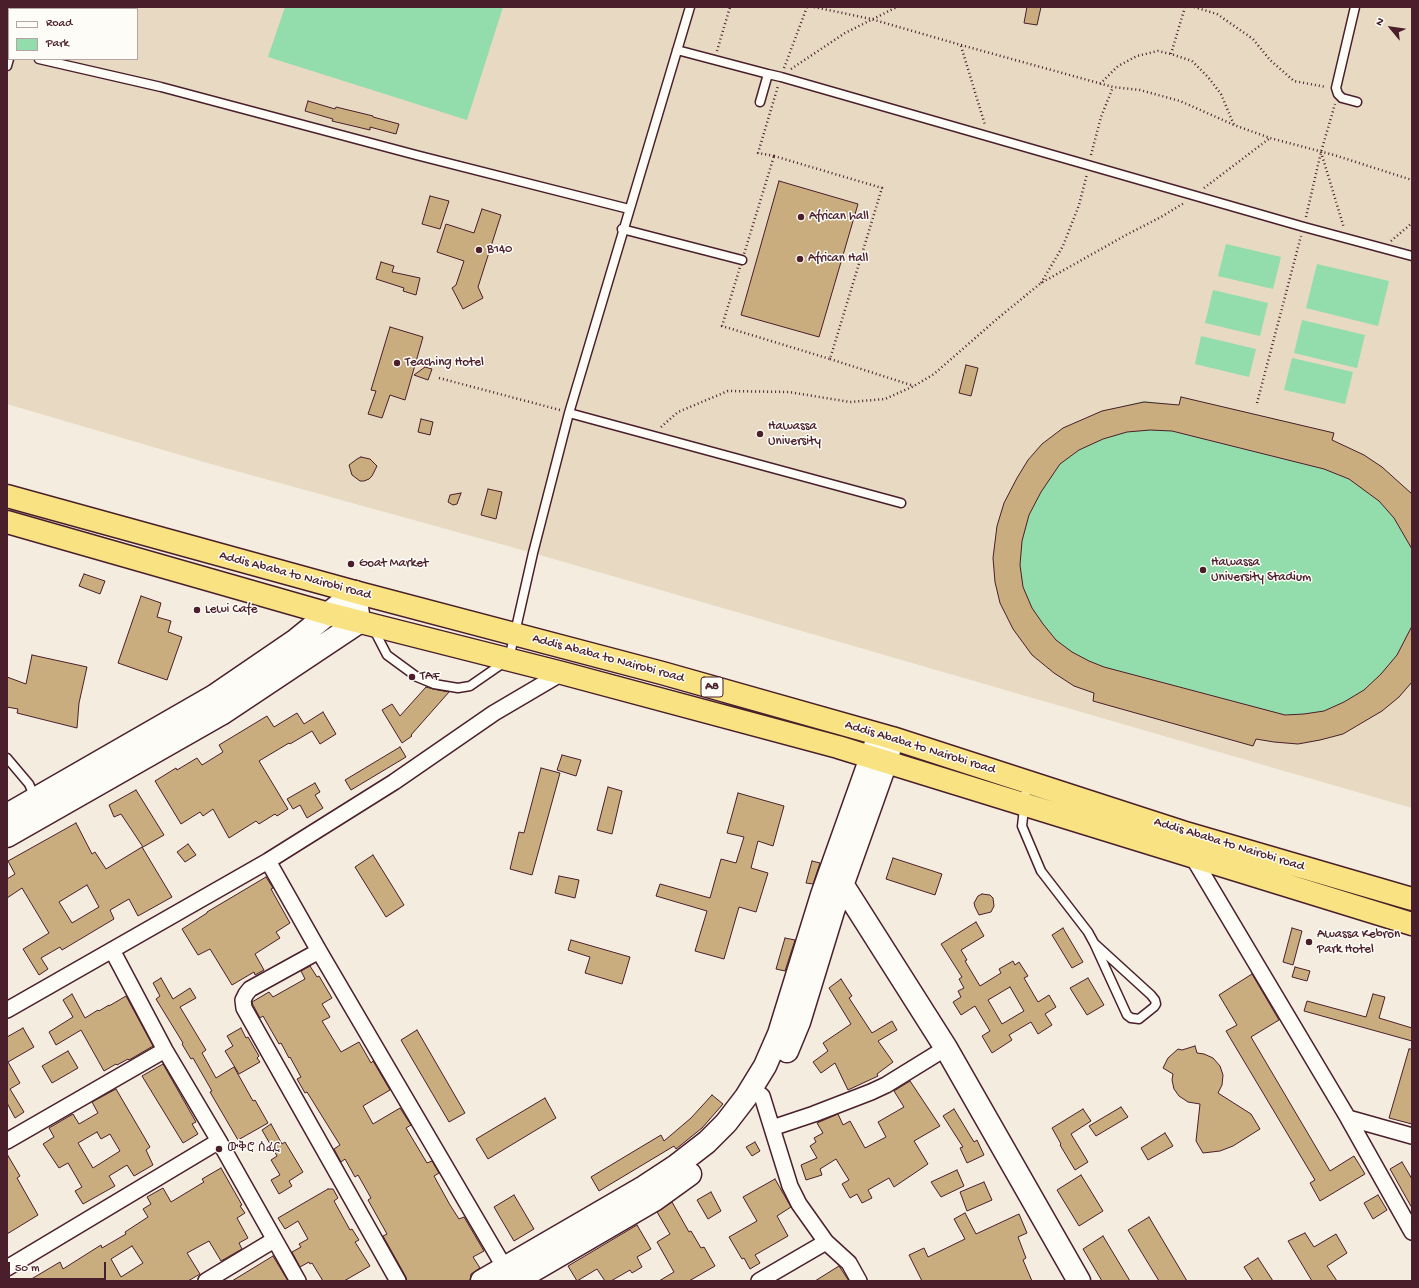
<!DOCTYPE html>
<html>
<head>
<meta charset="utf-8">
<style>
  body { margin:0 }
  #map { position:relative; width:1419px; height:1288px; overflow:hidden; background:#f3ecdf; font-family:"Gochi Hand",sans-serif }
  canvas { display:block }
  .frame { position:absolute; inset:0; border:8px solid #4a1f2b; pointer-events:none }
  .legend { position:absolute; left:8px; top:8px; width:130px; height:52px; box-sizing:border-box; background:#fdfcf7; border:1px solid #b5a4a5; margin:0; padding:5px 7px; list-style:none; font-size:12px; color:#4a1f2b }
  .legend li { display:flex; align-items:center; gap:8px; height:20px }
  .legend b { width:20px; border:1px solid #b5a4a5 }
  .north { position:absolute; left:1371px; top:8px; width:40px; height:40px; -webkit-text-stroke:3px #fdfcf7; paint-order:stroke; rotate:299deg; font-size:11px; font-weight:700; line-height:16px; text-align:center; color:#4a1f2b }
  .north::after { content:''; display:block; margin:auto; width:14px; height:18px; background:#4a1f2b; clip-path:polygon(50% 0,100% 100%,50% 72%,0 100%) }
  .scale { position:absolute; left:8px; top:1262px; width:98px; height:18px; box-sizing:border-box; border:2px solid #4a1f2b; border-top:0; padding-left:5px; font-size:12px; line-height:14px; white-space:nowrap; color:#4a1f2b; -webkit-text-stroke:3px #fdfcf7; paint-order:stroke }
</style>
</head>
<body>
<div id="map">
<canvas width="1419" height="1288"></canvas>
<div class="frame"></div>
<ul class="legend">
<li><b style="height:5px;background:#fdfcf7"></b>Road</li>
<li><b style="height:11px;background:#93dcab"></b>Park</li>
</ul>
<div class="north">N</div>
<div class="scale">50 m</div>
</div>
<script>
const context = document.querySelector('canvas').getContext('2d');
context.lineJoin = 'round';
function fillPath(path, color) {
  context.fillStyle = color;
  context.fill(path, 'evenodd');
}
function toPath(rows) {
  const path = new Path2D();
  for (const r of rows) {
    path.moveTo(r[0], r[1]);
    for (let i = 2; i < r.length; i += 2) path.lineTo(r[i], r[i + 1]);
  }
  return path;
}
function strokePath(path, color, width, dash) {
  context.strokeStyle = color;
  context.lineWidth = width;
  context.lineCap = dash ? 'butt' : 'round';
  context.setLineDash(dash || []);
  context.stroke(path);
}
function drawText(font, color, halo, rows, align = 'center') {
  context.font = font + ' "Gochi Hand","Noto Sans Ethiopic",sans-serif';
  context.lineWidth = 3;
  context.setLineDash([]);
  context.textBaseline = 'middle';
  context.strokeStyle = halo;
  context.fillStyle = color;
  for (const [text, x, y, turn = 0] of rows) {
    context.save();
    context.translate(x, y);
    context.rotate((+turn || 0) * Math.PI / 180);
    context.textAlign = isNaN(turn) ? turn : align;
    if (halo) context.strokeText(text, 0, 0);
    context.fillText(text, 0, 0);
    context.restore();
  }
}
fillPath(toPath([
  [7,7,1412,7,1412,808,533,553,211,464,7,404],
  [9,9,137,9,137,59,9,59]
]), '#e7d9c2');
fillPath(toPath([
  [285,7,503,7,467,120,268,57],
  [1226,244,1281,257,1273,289,1218,276],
  [1317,264,1389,281,1378,326,1306,308],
  [1213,290,1268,303,1260,336,1205,323],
  [1302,320,1365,335,1357,368,1294,353],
  [1201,336,1256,349,1249,377,1195,364],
  [1292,358,1353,372,1345,404,1284,390],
  [1181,397,1334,433,1332,441,1364,455,1382,467,1412,494,1412,682,1399,697,1382,711,1343,734,1320,740,1298,744,1256,739,1253,746,1093,701,1093,693,1074,686,1032,655,1013,629,1000,603,995,582,993,558,997,526,1004,503,1017,478,1028,460,1042,444,1063,428,1102,411,1144,401,1179,405]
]), '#93dcab');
const building = toPath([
  [1027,7,1041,7,1037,25,1024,23,1027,7],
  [308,101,335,109,336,107,373,116,373,117,399,124,396,134,370,127,370,130,332,121,333,119,305,111,308,101],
  [779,181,858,204,819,337,741,315,779,181],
  [430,196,449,201,440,229,422,224,430,196],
  [482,209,501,215,478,287,483,298,463,309,452,288,456,285,464,261,437,252,446,224,474,233,482,209],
  [381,262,394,266,392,272,420,278,416,295,403,291,404,288,376,279,381,262],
  [390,327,423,337,405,400,390,395,382,418,368,414,376,391,371,390,390,327],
  [966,365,978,368,971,396,959,393,966,365],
  [425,367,432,369,428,380,414,375,425,367],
  [1181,397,1334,433,1332,440,1364,455,1382,467,1412,494,1412,549,1394,518,1379,501,1349,479,1324,469,1172,431,1150,430,1127,432,1103,439,1079,450,1060,464,1041,492,1029,515,1022,541,1020,565,1023,587,1032,608,1043,624,1056,640,1072,652,1089,661,1104,667,1285,715,1304,714,1324,711,1344,702,1364,690,1381,674,1397,655,1412,626,1412,682,1399,697,1382,711,1343,734,1320,740,1298,744,1274,742,1256,739,1253,746,1093,701,1094,693,1074,686,1054,673,1032,655,1013,629,1000,603,995,582,993,558,997,526,1004,503,1017,478,1028,460,1042,444,1063,428,1102,411,1144,402,1179,405,1181,397],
  [421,419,433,422,430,435,418,432,421,419],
  [361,457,370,459,377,466,372,476,369,479,364,481,360,481,352,475,349,465,357,459,361,457],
  [488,489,502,492,496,519,481,515,488,489],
  [461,493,457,504,453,505,448,502,450,495,461,493],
  [84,574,105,581,100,594,79,586,84,574],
  [141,596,161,603,157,617,171,621,168,632,182,637,167,680,118,663,141,596],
  [32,655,87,667,79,703,77,728,17,713,18,709,7,707,7,677,26,684,32,655],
  [426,687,433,689,449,692,411,735,412,736,402,743,382,710,392,704,400,716,426,687],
  [323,712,336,734,320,744,312,731,290,744,289,743,259,761,288,809,277,816,275,814,259,824,256,821,229,838,213,809,203,816,200,812,181,824,155,781,176,768,177,770,197,758,202,765,223,752,219,745,267,716,274,727,297,713,304,724,323,712],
  [400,747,406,757,351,790,345,780,400,747],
  [562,755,581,760,576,776,557,770,562,755],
  [541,768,560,773,532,875,510,869,519,832,524,833,541,768],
  [315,783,320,792,315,795,323,808,307,818,300,805,293,809,287,799,315,783],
  [608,787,622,791,612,834,597,830,608,787],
  [136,790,164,835,143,847,121,814,114,817,109,805,136,790],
  [738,793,784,806,773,846,758,841,751,868,768,873,756,912,739,907,724,959,695,951,707,911,656,896,660,884,710,898,721,859,736,863,744,837,727,833,738,793],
  [76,823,92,854,95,852,106,869,142,847,172,897,138,916,129,899,110,910,114,919,62,950,60,947,41,958,48,969,39,975,23,949,49,933,22,888,7,898,7,879,15,874,8,861,76,823],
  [87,885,99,907,72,923,59,902,87,885],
  [188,844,196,855,185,862,177,852,188,844],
  [373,855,404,905,386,917,355,867,373,855],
  [893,858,942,874,935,895,886,879,893,858],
  [812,861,820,863,813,884,806,883,812,861],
  [559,876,579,880,575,898,555,893,559,876],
  [266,877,273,888,271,889,290,923,276,932,280,938,255,954,264,970,255,975,254,972,232,985,210,949,198,955,182,929,207,913,207,912,266,877],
  [982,894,990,895,993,898,994,906,991,912,979,915,975,907,974,903,978,896,982,894],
  [976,922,984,936,961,950,967,960,965,961,980,986,1001,973,999,969,1013,961,1015,965,1019,962,1028,976,1024,978,1038,1002,1049,995,1056,1007,1045,1014,1052,1025,1038,1034,1031,1022,1009,1035,1012,1040,992,1053,982,1036,990,1031,975,1006,961,1015,953,1002,961,997,958,991,964,988,959,979,962,977,941,944,976,922],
  [1010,987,1024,1011,1002,1024,988,1000,1010,987],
  [1063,928,1083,962,1072,968,1052,935,1063,928],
  [1292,928,1302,931,1293,965,1283,962,1292,928],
  [785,938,795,940,785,971,776,969,785,938],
  [571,940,630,957,622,984,585,973,590,957,568,950,571,940],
  [310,966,317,977,319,976,332,998,322,1004,330,1017,322,1021,341,1052,359,1042,371,1063,373,1061,390,1090,363,1106,373,1124,400,1108,411,1125,406,1128,427,1163,432,1161,439,1173,434,1176,450,1205,459,1219,464,1217,484,1251,473,1257,480,1268,471,1274,470,1281,407,1281,406,1277,383,1236,387,1234,368,1200,371,1198,358,1175,355,1177,345,1159,341,1162,334,1149,340,1145,307,1092,305,1093,297,1079,301,1077,290,1057,289,1058,281,1043,279,1044,263,1016,260,1018,253,1005,252,1002,269,992,273,997,305,979,301,971,310,966],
  [1295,967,1310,971,1307,981,1292,977,1295,967],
  [1252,974,1279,1020,1251,1037,1330,1171,1354,1156,1365,1174,1320,1201,1310,1183,1315,1180,1226,1031,1237,1025,1219,995,1252,974],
  [161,978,173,999,190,988,196,998,180,1007,206,1050,202,1053,216,1078,234,1067,253,1101,255,1100,268,1123,238,1140,210,1092,212,1091,193,1058,191,1059,182,1044,183,1043,156,999,160,996,153,983,161,978],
  [1088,978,1104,1005,1087,1015,1070,988,1088,978],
  [841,979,852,996,849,998,872,1033,892,1021,897,1030,878,1041,893,1062,877,1074,878,1076,848,1090,835,1063,821,1073,813,1062,828,1051,823,1043,851,1024,829,988,841,979],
  [72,994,85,1018,98,1010,99,1011,109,1005,109,1006,126,996,153,1046,129,1060,128,1059,117,1065,116,1064,104,1071,81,1030,56,1045,49,1032,73,1017,63,1000,72,994],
  [1373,994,1385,997,1379,1018,1412,1028,1412,1041,1304,1011,1307,1001,1366,1017,1373,994],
  [23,1028,34,1047,8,1062,20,1083,10,1089,24,1112,15,1118,7,1103,7,1037,23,1028],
  [241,1028,246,1038,248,1037,259,1056,257,1058,260,1062,239,1074,225,1051,233,1046,227,1036,241,1028],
  [417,1030,465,1113,449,1122,401,1040,417,1030],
  [1195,1046,1197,1053,1204,1054,1213,1058,1220,1066,1223,1075,1222,1085,1218,1093,1251,1114,1260,1129,1233,1146,1220,1151,1203,1153,1196,1141,1200,1104,1188,1102,1179,1096,1174,1089,1172,1080,1173,1074,1163,1068,1168,1058,1178,1049,1182,1050,1195,1046],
  [1409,1049,1412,1049,1412,1124,1389,1118,1409,1049],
  [68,1051,78,1068,52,1083,42,1066,68,1051],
  [163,1064,196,1122,192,1124,198,1134,183,1143,142,1076,163,1064],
  [910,1081,940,1126,914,1141,928,1164,894,1187,889,1178,868,1190,872,1198,862,1203,857,1194,850,1198,842,1184,849,1180,836,1159,820,1169,822,1175,806,1180,801,1165,817,1158,810,1146,816,1142,814,1138,823,1133,817,1123,838,1114,843,1125,850,1121,865,1148,886,1137,878,1122,904,1107,894,1091,910,1081],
  [116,1089,150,1147,146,1150,153,1165,134,1176,127,1165,109,1176,115,1186,83,1204,75,1191,82,1187,68,1163,59,1168,43,1144,54,1137,49,1128,73,1114,79,1124,98,1113,92,1102,116,1089],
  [97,1132,101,1139,110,1134,120,1151,93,1168,78,1143,97,1132],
  [712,1095,723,1104,702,1128,676,1149,674,1146,599,1191,591,1177,661,1135,664,1141,691,1118,712,1095],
  [545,1098,556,1118,488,1159,476,1139,545,1098],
  [1121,1107,1128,1117,1096,1136,1089,1126,1121,1107],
  [954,1109,974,1142,977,1140,984,1155,967,1163,960,1148,963,1147,943,1116,954,1109],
  [1083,1109,1091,1121,1071,1134,1088,1162,1075,1170,1060,1145,1061,1144,1052,1128,1083,1109],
  [271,1124,282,1144,285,1142,303,1172,289,1181,292,1186,279,1194,271,1180,280,1175,271,1160,277,1156,262,1130,271,1124],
  [1165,1133,1173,1146,1148,1160,1141,1148,1165,1133],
  [755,1142,760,1151,752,1156,746,1147,755,1142],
  [7,1154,20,1176,17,1178,38,1215,7,1234,7,1154],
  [1402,1162,1412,1179,1412,1208,1390,1169,1402,1162],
  [221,1168,242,1205,240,1206,245,1213,237,1218,248,1238,239,1243,242,1249,221,1261,209,1241,187,1253,200,1274,188,1281,28,1281,60,1262,63,1269,101,1245,102,1248,126,1234,125,1232,148,1217,143,1209,151,1204,147,1197,163,1188,171,1202,204,1182,202,1179,221,1168],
  [132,1246,143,1263,121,1277,111,1259,132,1246],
  [957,1170,964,1186,941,1197,931,1182,957,1170],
  [1081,1175,1103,1211,1079,1226,1057,1190,1081,1175],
  [775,1179,791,1207,777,1216,788,1236,755,1255,760,1263,750,1269,744,1258,742,1259,729,1237,757,1221,743,1197,775,1179],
  [984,1182,992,1200,967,1211,960,1192,984,1182],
  [328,1189,333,1189,338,1198,334,1201,350,1230,352,1229,359,1240,355,1242,370,1266,344,1281,323,1281,312,1263,310,1264,309,1262,300,1267,292,1252,301,1247,299,1244,308,1239,298,1221,285,1229,278,1218,328,1189],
  [711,1192,721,1211,708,1219,697,1200,711,1192],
  [514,1195,534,1229,514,1241,494,1207,514,1195],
  [1378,1195,1387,1210,1373,1219,1364,1203,1378,1195],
  [672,1202,689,1232,691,1231,701,1248,704,1247,715,1266,689,1281,659,1281,674,1272,657,1242,670,1234,657,1212,672,1202],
  [965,1213,976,1234,1019,1214,1027,1233,1018,1237,1026,1258,1023,1260,1032,1281,922,1281,909,1255,924,1248,928,1257,965,1239,954,1219,965,1213],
  [1149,1217,1187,1281,1159,1281,1128,1230,1149,1217],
  [637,1225,651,1249,637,1257,642,1267,632,1273,630,1270,611,1281,605,1281,597,1269,577,1281,568,1266,637,1225],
  [1305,1233,1314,1247,1336,1234,1347,1253,1327,1266,1337,1281,1312,1281,1288,1241,1305,1233],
  [1103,1236,1130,1281,1102,1281,1083,1249,1103,1236],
  [273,1256,288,1281,232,1281,273,1256],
  [1258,1258,1273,1281,1253,1281,1244,1267,1258,1258],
  [839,1266,849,1281,815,1281,839,1266]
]);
fillPath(building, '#caad7f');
strokePath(building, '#4a1f2b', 1);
const lane = toPath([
  [1355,7,1336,88,1338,94,1342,98,1357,102],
  [7,38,9,44],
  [677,50,768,74,781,77,1304,227,1412,256],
  [39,59,161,87,416,155,629,209],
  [7,66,9,59],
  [760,102,768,74],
  [622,229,742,260],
  [569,413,901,503],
  [373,628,387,655,417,677,434,684,458,688,470,686,509,659,533,553,569,413,690,7],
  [7,758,29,784,35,798],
  [1027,782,1022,826,1041,871,1088,932,1094,943,1127,1015,1131,1018,1139,1019,1154,1007,1156,1004,1155,1000,1151,995,1094,943]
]);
const street = toPath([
  [1192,856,1348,1118,1412,1232],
  [268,861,319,951,509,1275],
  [112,950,165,1050,219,1141,298,1281],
  [319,951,250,989,246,994,243,1000,244,1008,398,1281],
  [7,1010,268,861,394,782,494,713,562,673],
  [751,1088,762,1096,790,1186,799,1204,826,1242,849,1263,859,1281],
  [1348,1118,1412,1136],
  [772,1128,814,1114,871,1092,886,1085,946,1048],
  [7,1141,165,1050],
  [7,1268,219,1141],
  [206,1281,274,1240],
  [759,1281,826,1242]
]);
const secondary = toPath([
  [7,815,214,696,296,640,355,592],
  [7,836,221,714,359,622,355,592],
  [832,882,842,884,946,1048,1079,1281],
  [787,1051,799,1022,833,911,886,762,891,743],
  [482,1281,644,1187,676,1166,707,1142,726,1123,746,1097,765,1066,779,1034,822,895,879,735],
  [515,1281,654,1200,690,1174]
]);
const highway = toPath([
  [7,496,355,592,662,673,892,738,1182,832,1412,899],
  [7,522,329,614,562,673,838,747,1412,924]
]);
strokePath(lane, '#4a1f2b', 11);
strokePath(street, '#4a1f2b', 18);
strokePath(secondary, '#4a1f2b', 25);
strokePath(highway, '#4a1f2b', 25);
strokePath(toPath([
  [814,7,871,19,961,45,1113,87,1140,90,1180,101,1234,125,1270,138,1334,155,1412,180],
  [1194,7,1217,14,1253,39,1270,60,1294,81,1326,87],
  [961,46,985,125],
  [717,51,730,7],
  [1171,54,1185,7],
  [784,68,807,7],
  [791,69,845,33,897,7],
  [1100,84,1118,66,1137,56,1158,51,1171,54,1192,61,1208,77,1221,94,1234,125],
  [1321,152,1344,228],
  [1091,155,1101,117,1113,87],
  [774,156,882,188,830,359,722,326,774,156],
  [774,156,758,153,778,86],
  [1204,188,1270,138],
  [1306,217,1321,152,1335,104],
  [1391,241,1412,223],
  [1041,283,1063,246,1079,205,1087,174],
  [830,359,914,386],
  [439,378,560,410],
  [1257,403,1301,236],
  [661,427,678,412,728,391,789,392,850,402,885,399,914,386,934,374,997,319,1041,283,1126,235,1161,217,1184,203]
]), '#4a1f2b', 2.5, [1, 3]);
strokePath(lane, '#fdfcf7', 8);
strokePath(street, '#fdfcf7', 15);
strokePath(secondary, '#fdfcf7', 22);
strokePath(highway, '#f8e281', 22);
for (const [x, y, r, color] of [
  [801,217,4,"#4a1f2b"],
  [479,250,4,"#4a1f2b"],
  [800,259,4,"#4a1f2b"],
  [397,363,4,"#4a1f2b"],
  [760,434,4,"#4a1f2b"],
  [351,564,4,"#4a1f2b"],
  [1203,570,4,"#4a1f2b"],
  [197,610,4,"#4a1f2b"],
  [412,677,4,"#4a1f2b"],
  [1309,942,4,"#4a1f2b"],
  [219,1149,4,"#4a1f2b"]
]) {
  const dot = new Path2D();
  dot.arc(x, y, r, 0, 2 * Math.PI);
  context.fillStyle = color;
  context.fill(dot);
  strokePath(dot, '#fdfcf7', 1.5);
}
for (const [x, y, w] of [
  [712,687,22]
]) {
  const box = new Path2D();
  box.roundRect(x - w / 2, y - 10, w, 20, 3);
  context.fillStyle = '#fdfcf7';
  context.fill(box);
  strokePath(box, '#4a1f2b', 1);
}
drawText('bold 12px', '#4a1f2b', null, [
  ["A8",712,687]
]);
drawText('13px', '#4a1f2b', '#fdfcf7', [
  ["African hall",809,217],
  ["B140",487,250],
  ["African Hall",808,259],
  ["Teaching Hotel",405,363],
  ["Hawassa",768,427],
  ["University",768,442],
  ["Hawassa",1211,563],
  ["University Stadium",1211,578],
  ["Goat Market",359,564],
  ["Lewi Cafe",205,610],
  ["TAF",420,677],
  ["Awassa Kebron",1317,935],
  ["Park Hotel",1317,950],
  ["ውቅሮ ሰፈር",227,1149]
], 'left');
drawText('13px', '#4a1f2b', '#fdfcf7', [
  ["Addis Ababa to Nairobi road",295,576,15],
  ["Addis Ababa to Nairobi road",608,659,15],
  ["Addis Ababa to Nairobi road",920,748,17],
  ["Addis Ababa to Nairobi road",1229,845,17]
]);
</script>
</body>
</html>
